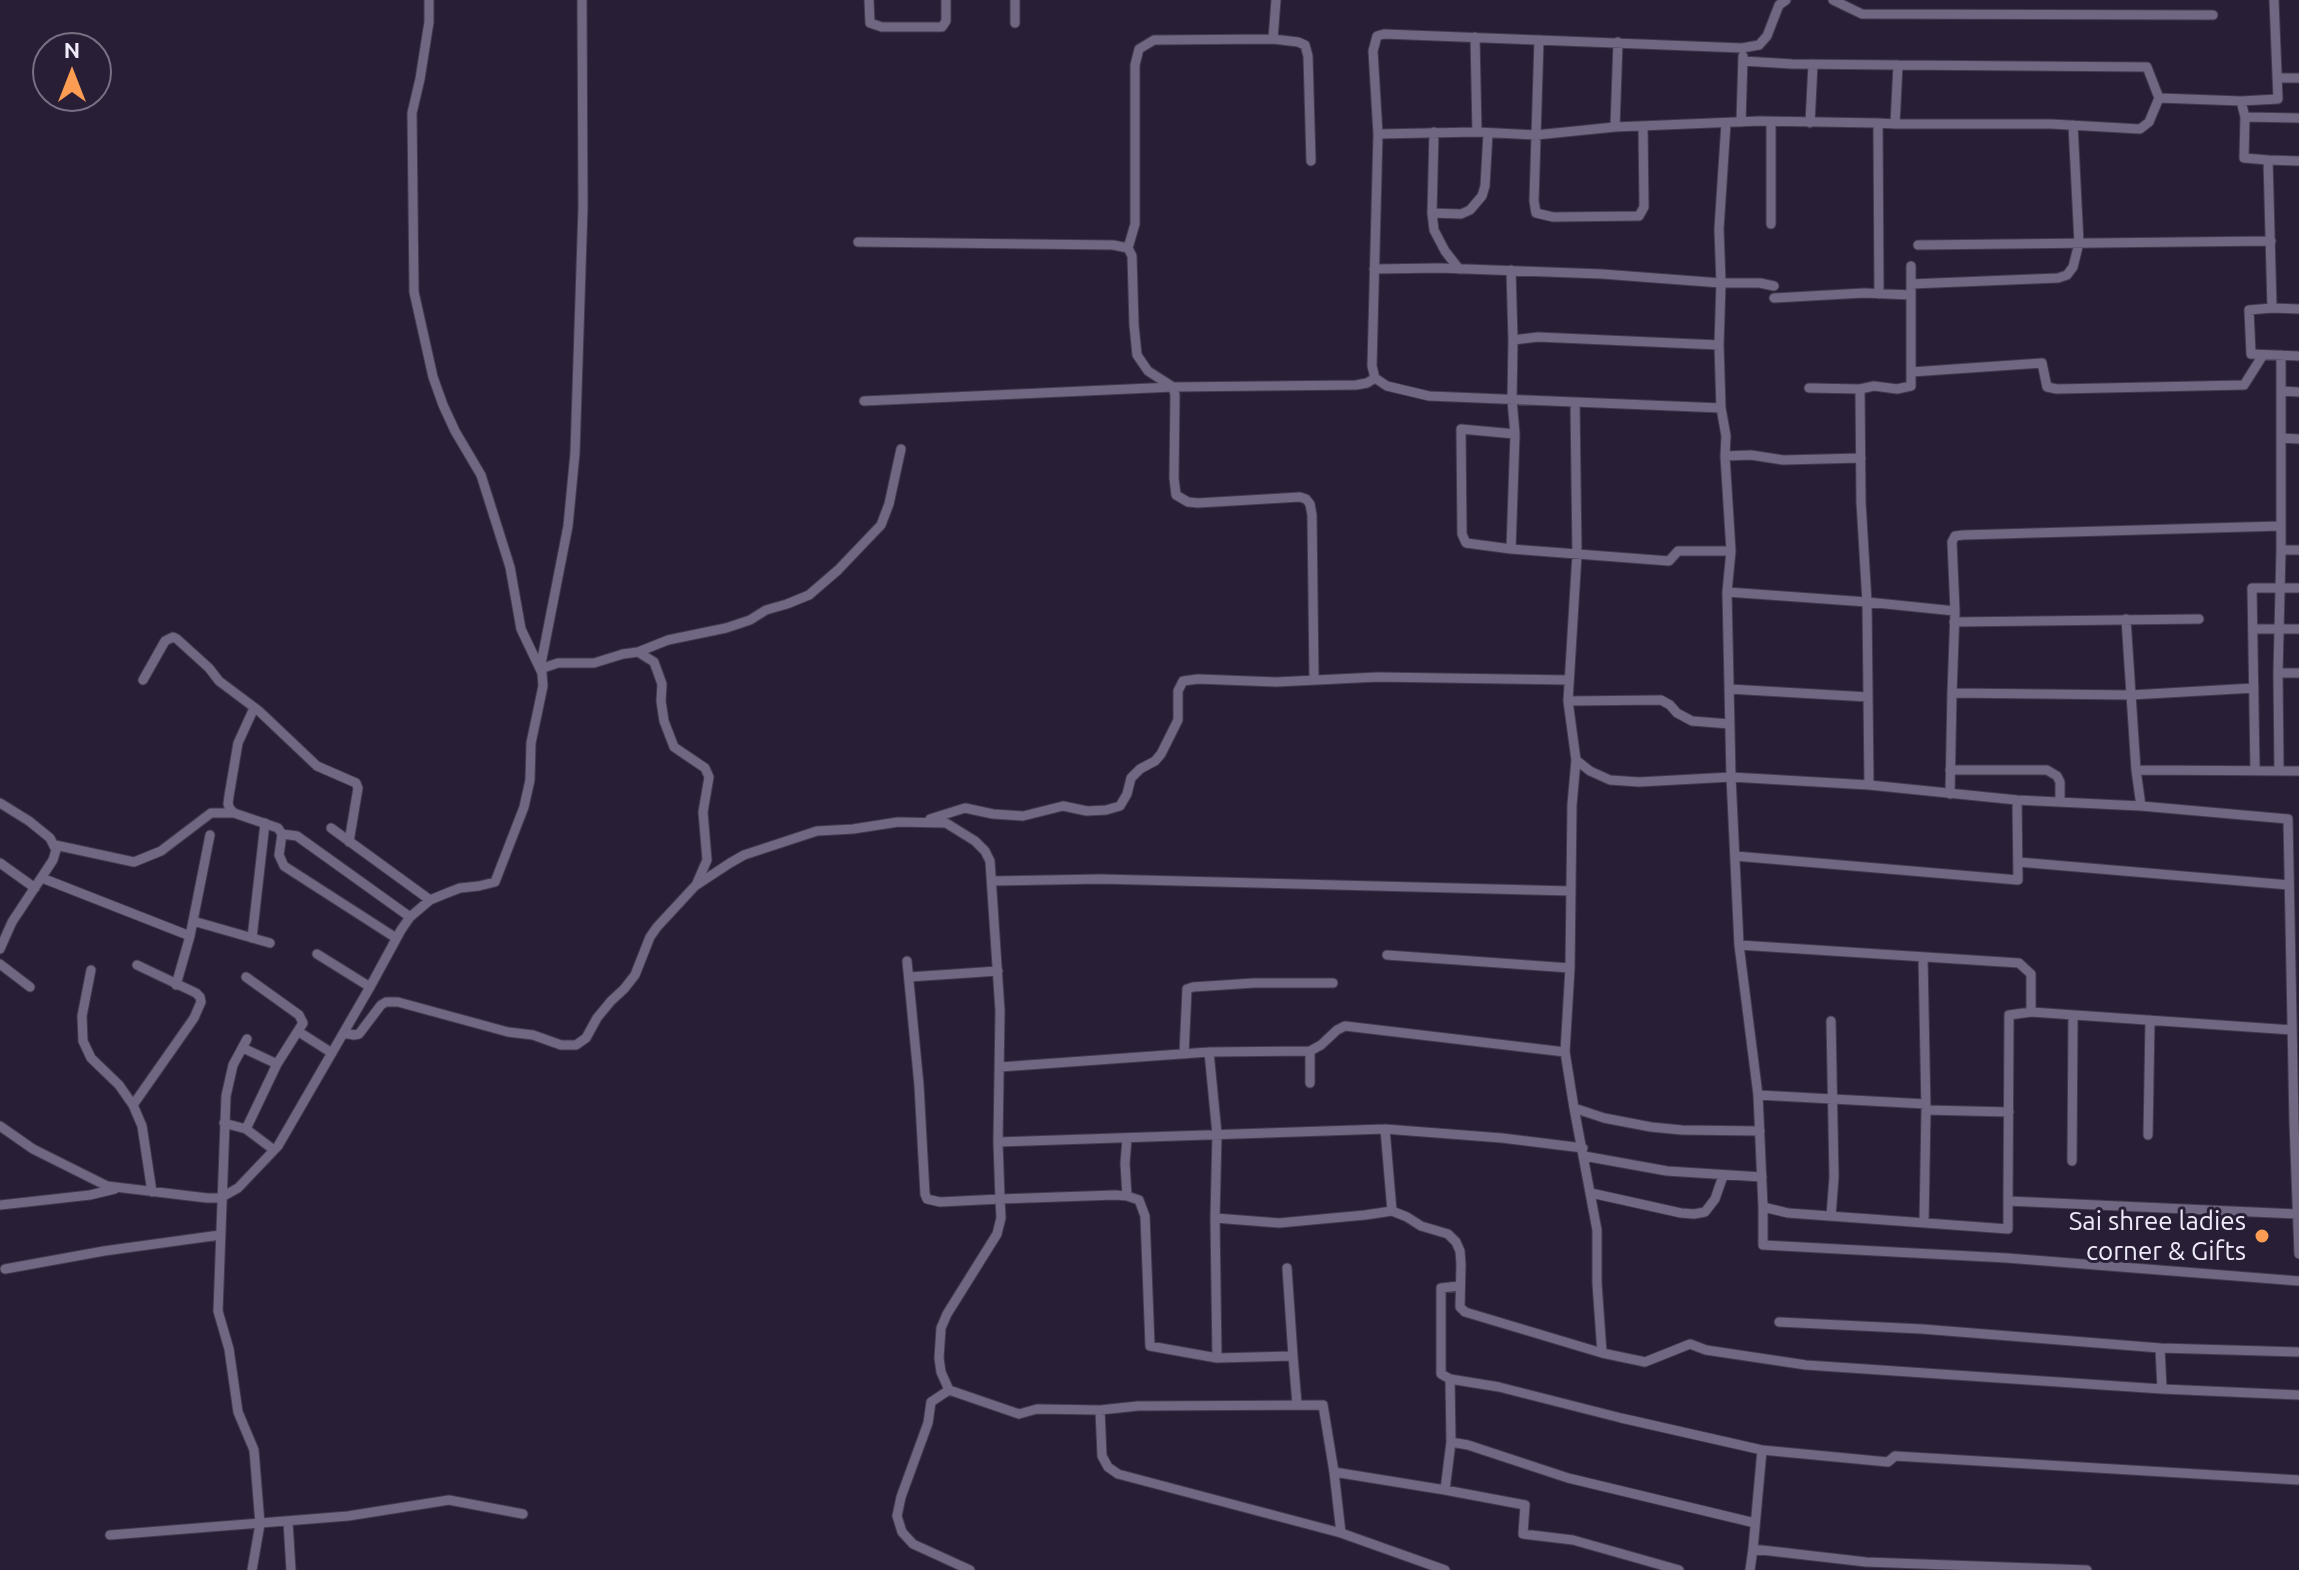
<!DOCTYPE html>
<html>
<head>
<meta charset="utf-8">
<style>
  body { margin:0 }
  #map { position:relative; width:2299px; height:1570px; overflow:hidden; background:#281f36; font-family:Ubuntu,sans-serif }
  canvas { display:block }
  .north { position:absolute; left:32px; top:32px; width:80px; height:80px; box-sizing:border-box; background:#281f36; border:2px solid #787184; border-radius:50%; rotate:0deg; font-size:22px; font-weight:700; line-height:32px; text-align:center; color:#efebfa }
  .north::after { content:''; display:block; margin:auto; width:28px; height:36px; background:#fc9d53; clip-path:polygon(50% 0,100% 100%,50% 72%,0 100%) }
</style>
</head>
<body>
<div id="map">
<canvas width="2299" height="1570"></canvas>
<div class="north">N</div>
</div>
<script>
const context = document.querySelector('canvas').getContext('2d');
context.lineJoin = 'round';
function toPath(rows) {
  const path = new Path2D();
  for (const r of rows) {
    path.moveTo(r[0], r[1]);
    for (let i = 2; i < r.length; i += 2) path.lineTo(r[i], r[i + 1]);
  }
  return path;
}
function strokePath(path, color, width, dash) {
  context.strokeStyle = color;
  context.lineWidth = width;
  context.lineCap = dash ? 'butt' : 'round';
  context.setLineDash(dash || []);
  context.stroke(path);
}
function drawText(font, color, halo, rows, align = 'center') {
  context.font = font + ' Ubuntu,sans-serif';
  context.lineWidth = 6;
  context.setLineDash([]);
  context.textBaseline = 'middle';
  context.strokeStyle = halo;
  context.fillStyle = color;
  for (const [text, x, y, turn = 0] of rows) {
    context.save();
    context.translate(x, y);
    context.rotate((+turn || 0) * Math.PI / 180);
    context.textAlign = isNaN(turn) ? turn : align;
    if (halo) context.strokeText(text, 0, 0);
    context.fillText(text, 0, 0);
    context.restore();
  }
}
const street = toPath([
  [869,0,870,23,882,27,942,27,946,21,946,0],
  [1833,0,1862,14,2213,15],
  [1015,23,1015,0],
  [1475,37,1477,132],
  [1273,39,1276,0],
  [1539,40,1534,201,1536,213,1553,217,1639,216,1644,207,1643,127],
  [1743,61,1792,64,1898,65],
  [2277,78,2299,78],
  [2241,101,2245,117,2244,158,2268,160,2272,308],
  [2245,117,2299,118],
  [1741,122,1743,56],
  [1771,122,1771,224],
  [1726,123,1719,229,1721,283,1719,345,1721,408,1726,436,1725,456,1731,551,1727,592,1867,602,1861,502,1860,389,1874,386,1897,389,1911,386,1911,266],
  [1810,123,1813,64],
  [1895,124,2051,124,2140,129,2149,122,2159,98],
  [1615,127,1618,42],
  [1434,132,1432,213,1434,230,1445,251,1459,269],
  [1378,134,1373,51,1377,36,1384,34,1742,48,1759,45,1767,36,1779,5,1786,0],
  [2268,160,2299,161],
  [1432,213,1461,214,1470,210,1482,196,1485,186,1488,133],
  [858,242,1113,245,1128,248,1132,256,1134,325,1137,355,1148,371,1173,387,1175,395,1174,478,1176,495,1188,502,1198,503,1300,497,1306,499,1310,504,1312,515,1314,679],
  [1918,245,2271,241],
  [1128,248,1135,224,1135,65,1139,49,1154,40,1273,39,1298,42,1305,45,1308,56,1311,161],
  [1374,269,1439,268,1602,274,1721,283,1760,283,1774,286],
  [1511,270,1513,340],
  [1911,284,2058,278,2067,275,2073,267,2079,243,2073,125],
  [1879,294,1878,123,1895,124,1898,65,2147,67,2159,98,2241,101,2278,99,2274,0],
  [1774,298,1864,293,1911,295],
  [2299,309,2272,308,2249,310,2251,354,2299,356],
  [1719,345,1538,337,1513,340,1512,400,1515,434,1511,549,1669,561,1678,551,1731,551],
  [1911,372,2042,363,2047,387,2057,389,2244,385,2263,355],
  [1809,388,1860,389],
  [2281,391,2299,392],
  [864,401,1173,387,1356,385,1367,383,1375,378],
  [1575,402,1577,554,1568,701,1576,760,1590,771,1610,780,1639,782,1731,777,1727,592],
  [1721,408,1429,396,1387,386,1375,378,1372,366,1378,134,1477,132,1536,135,1615,127,1760,121,1878,123],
  [2281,438,2299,439],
  [1725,456,1751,455,1783,460,1861,458],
  [2281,526,2281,550,2299,550],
  [1511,549,1466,543,1462,534,1461,429,1515,434],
  [2126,619,2136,770],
  [1954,622,2199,619],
  [2253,629,2299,629],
  [638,652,668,640,726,628,750,620,766,610,787,604,809,595,838,570,881,525,889,504,901,449],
  [540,669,568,526,575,453,583,207,582,0],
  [540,669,558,663,594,663,623,654,638,652,654,662,662,684,661,701,664,721,674,747,705,768,709,777,703,812,707,860,697,883],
  [2278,673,2299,673],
  [143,680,165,641,173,637,177,639,209,668,219,681,259,711,317,766,356,783,358,788,349,842],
  [2254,688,2131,695,1952,693,1955,611,1952,542,1955,536,1963,535,2281,526,2281,355],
  [1729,689,1868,697],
  [1568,701,1661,700,1670,705,1677,713,1692,721,1730,724],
  [254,708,238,743,229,796,228,804,230,809,234,813,278,828,282,834,279,855,284,866,396,938],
  [2255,769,2252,588,2299,588],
  [1950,770,2047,770,2057,776,2060,782,2060,802],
  [2279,770,2278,673,2281,550],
  [2299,771,2136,770,2141,806,2288,819,2294,1122,2299,1254],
  [1869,785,1867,602,1955,611],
  [1950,794,1952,693],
  [0,803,29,821,50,838,56,850,53,860,12,922,0,949],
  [2141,806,2017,800,1869,785,1731,777,1739,945,2019,963,2031,974,2031,1012,2292,1030],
  [930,819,965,808,993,814,1023,816,1063,806,1087,811,1106,810,1120,806,1127,794,1131,778,1140,769,1155,761,1161,754,1178,720,1178,691,1183,681,1198,679,1276,682,1378,677,1569,680],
  [331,828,430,900],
  [282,834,297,836,410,917],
  [55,845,134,862,161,851,211,813,234,813],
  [1735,856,2018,880,2017,800],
  [2018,862,2289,885],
  [0,863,35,888],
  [42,878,190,936],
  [993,881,1101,879,1571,891],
  [193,921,270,943],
  [252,938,265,823],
  [1739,945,1758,1095],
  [317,954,370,987],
  [1387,955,1570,968],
  [1923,957,1926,1110,2009,1112],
  [907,961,919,1085,925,1194,927,1199,940,1202,1000,1199,1001,1218,997,1234,947,1314,941,1328,939,1358,941,1372,949,1390],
  [0,964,30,987],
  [91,970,82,1016,83,1041,91,1058,119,1085,133,1105,142,1126,152,1192],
  [246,977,299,1015,303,1023,277,1064,246,1129],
  [909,977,998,971],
  [176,985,190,936,210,835],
  [2031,1012,2009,1015,2008,1201,2297,1214],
  [1831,1021,1834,1177,1831,1216],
  [299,1032,332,1053],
  [344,1033,354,1035,359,1034,381,1005,386,1002,398,1002,508,1032,533,1035,561,1045,576,1045,586,1038,597,1018,611,1001,624,989,635,975,650,937,657,927,695,886,730,863,744,855,817,831,853,829,898,822,946,823,975,841,985,851,990,861,1000,1011,998,1142],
  [247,1039,233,1065,226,1096,218,1311,229,1349,238,1412,254,1450,260,1524,252,1570],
  [243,1048,277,1064],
  [1310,1051,1321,1045,1337,1030,1345,1026,1565,1052],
  [1184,1054,1187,989,1193,987,1254,983,1333,983],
  [1000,1067,1209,1052],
  [1926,1104,1758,1095,1763,1207,1788,1213,2008,1229,2008,1201],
  [133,1105,194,1018,201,1002,200,997,196,993,137,965],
  [1574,1108,1565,1052,1570,968,1572,805,1576,760],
  [224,1123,246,1129,274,1150],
  [0,1126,33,1149,107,1186,207,1198,220,1198,238,1188,278,1146,370,987,401,930,410,917,430,900,447,893,460,888,479,886,495,882,524,807,530,780,531,743,543,686,542,673,521,629,510,567,481,475,455,431,443,405,433,377,414,292,412,113,420,79,429,22,429,0],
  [2148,1135,2150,1020],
  [1127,1139,1125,1163,1127,1196],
  [1584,1156,1667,1171,1762,1177],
  [2072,1161,2073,1015],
  [1591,1193,1681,1213,1694,1214,1705,1212,1715,1199,1723,1176],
  [1763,1202,1763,1245,2007,1258,2299,1281],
  [0,1205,90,1195,115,1189],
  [1392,1211,1407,1217,1421,1226,1448,1234,1456,1242,1460,1251,1461,1264,1460,1307,1465,1312,1602,1353,1645,1362,1690,1344,1706,1350,1806,1365,2162,1389],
  [1215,1218,1279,1223,1365,1215,1392,1211,1385,1129,1502,1138,1583,1148],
  [1924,1223,1926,1110],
  [1287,1268,1293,1356],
  [5,1269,104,1251,220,1235],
  [1779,1322,1922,1329,2160,1348],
  [2299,1352,2160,1348,2162,1389,2299,1395],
  [1602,1353,1597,1283,1597,1230,1574,1108,1604,1118,1651,1127,1682,1130,1760,1131],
  [1217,1358,1150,1346,1145,1216,1139,1200,1127,1196,1115,1195,1000,1199,998,1142,1385,1129],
  [1450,1379,1499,1387,1621,1418,1762,1450],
  [1297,1404,1293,1356,1217,1358,1215,1218,1217,1134,1209,1052,1310,1051,1310,1083],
  [1100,1410,1102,1456,1108,1467,1118,1474,1341,1533],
  [1451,1442,1450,1379,1441,1374,1441,1288,1459,1286],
  [1445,1490,1334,1472,1341,1533,1445,1570],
  [288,1522,291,1570],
  [110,1535,348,1516,449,1500,523,1514],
  [970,1570,913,1544,902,1532,897,1516,901,1497,928,1423,931,1402,949,1390,1019,1414,1037,1409,1100,1410,1138,1406,1323,1405,1334,1472],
  [1679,1570,1573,1540,1523,1534,1525,1505,1445,1490,1451,1442,1468,1445,1568,1478,1755,1523],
  [1750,1570,1753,1549],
  [2087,1570,1866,1562,1753,1549,1762,1450,1888,1462,1895,1456,2299,1480]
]);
strokePath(street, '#423b4e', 11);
strokePath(street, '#706782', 9);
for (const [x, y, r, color] of [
  [2262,1236,8,"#fc9d53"]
]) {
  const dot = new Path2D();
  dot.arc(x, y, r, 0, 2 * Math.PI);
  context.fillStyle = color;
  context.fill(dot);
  strokePath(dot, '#281f36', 3);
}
drawText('26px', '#efebfa', '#281f36', [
  ["Sai shree ladies",2246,1221],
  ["corner & Gifts",2246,1251]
], 'right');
</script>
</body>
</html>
